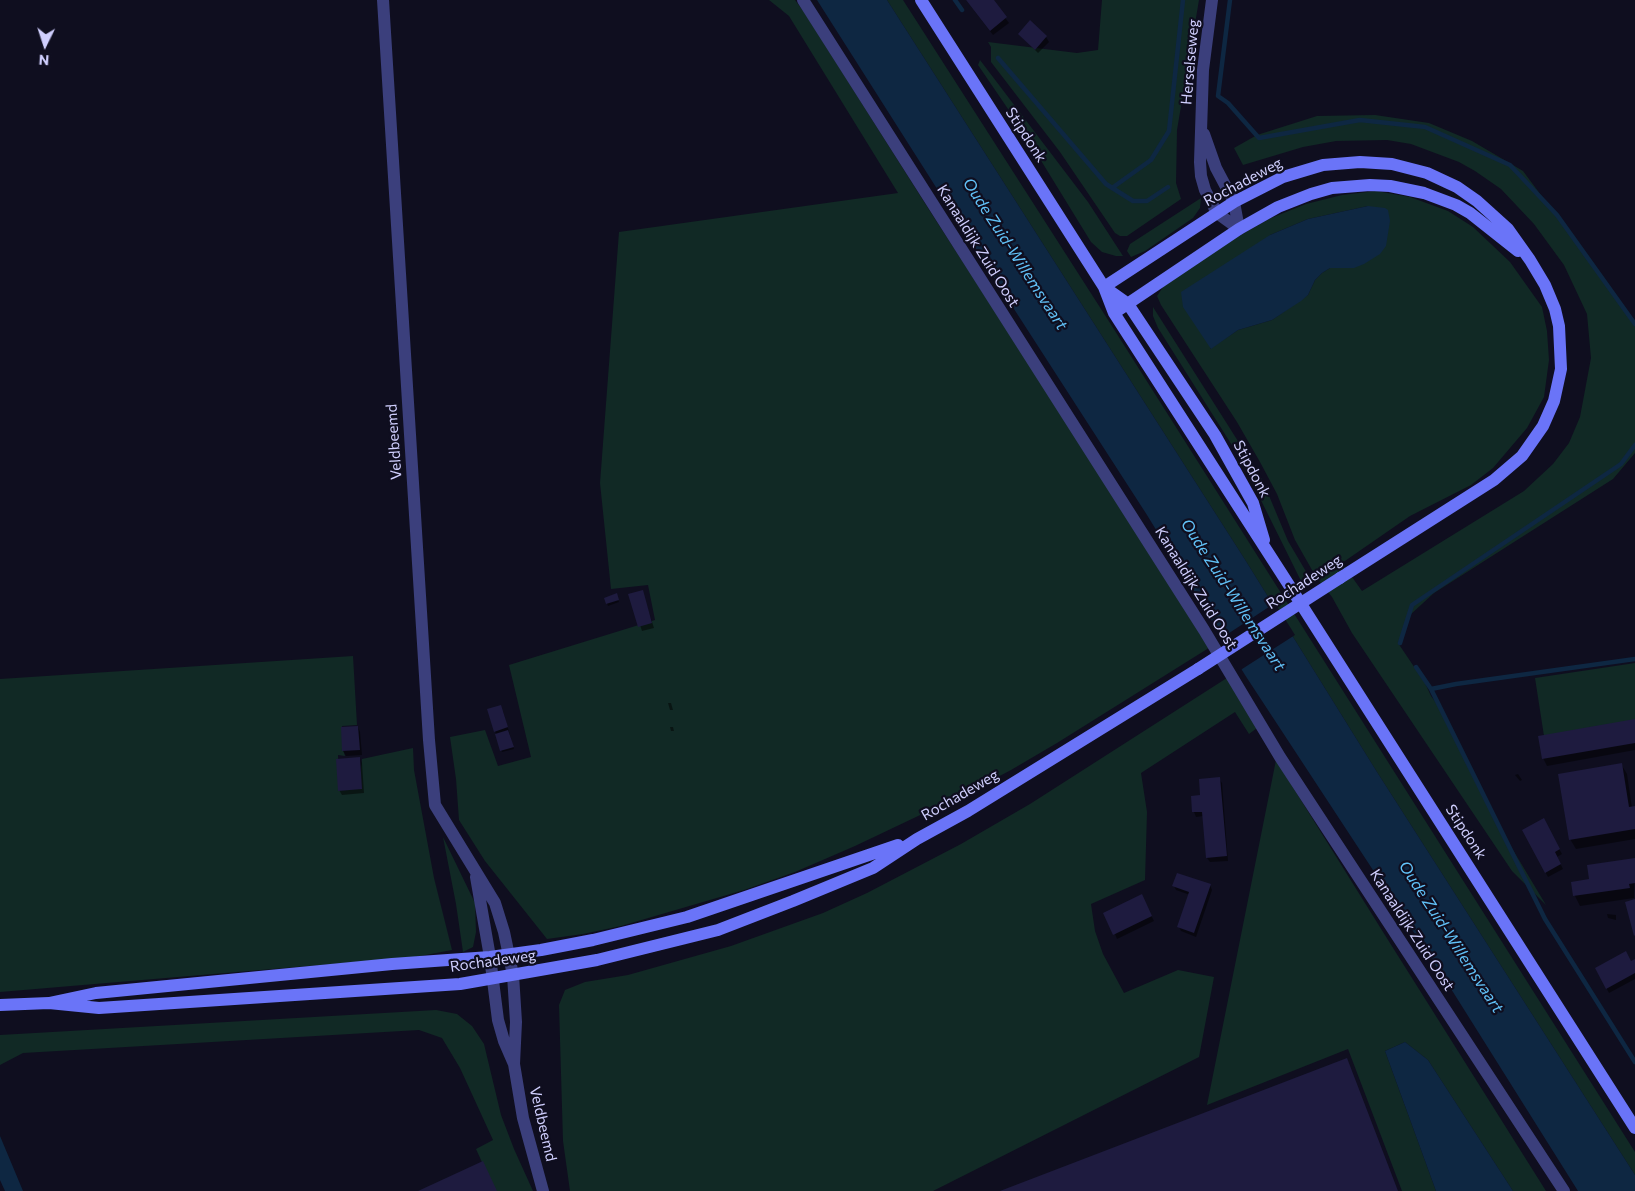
<!DOCTYPE html>
<html>
<head>
<meta charset="utf-8">
<style>
  body { margin:0 }
  #map { position:relative; width:1635px; height:1191px; overflow:hidden; background:#0f0e1f; font-family:Commissioner,sans-serif }
  canvas { display:block }
  .north { position:absolute; left:20px; top:20px; width:50px; height:50px; -webkit-text-stroke:4px #0f0e1f; paint-order:stroke; rotate:184deg; font-size:14px; font-weight:700; line-height:20px; text-align:center; color:#cfcefd }
  .north::after { content:''; display:block; margin:auto; width:18px; height:22px; background:#cfcefd; clip-path:polygon(50% 0,100% 100%,50% 72%,0 100%) }
</style>
</head>
<body>
<div id="map">
<canvas width="1635" height="1191"></canvas>
<div class="north">N</div>
</div>
<script>
const context = document.querySelector('canvas').getContext('2d');
context.lineJoin = 'round';
function fillPath(path, color) {
  context.fillStyle = color;
  context.fill(path, 'evenodd');
}
function toPath(rows) {
  const path = new Path2D();
  for (const r of rows) {
    path.moveTo(r[0], r[1]);
    for (let i = 2; i < r.length; i += 2) path.lineTo(r[i], r[i + 1]);
  }
  return path;
}
function strokePath(path, color, width, dash) {
  context.strokeStyle = color;
  context.lineWidth = width;
  context.lineCap = dash ? 'butt' : 'round';
  context.setLineDash(dash || []);
  context.stroke(path);
}
function drawText(font, color, halo, rows, align = 'center') {
  context.font = font + ' Commissioner,sans-serif';
  context.lineWidth = 4.5;
  context.setLineDash([]);
  context.textBaseline = 'middle';
  context.strokeStyle = halo;
  context.fillStyle = color;
  for (const [text, x, y, turn = 0] of rows) {
    context.save();
    context.translate(x, y);
    context.rotate((+turn || 0) * Math.PI / 180);
    context.textAlign = isNaN(turn) ? turn : align;
    if (halo) context.strokeText(text, 0, 0);
    context.fillText(text, 0, 0);
    context.restore();
  }
}
fillPath(toPath([
  [769,0,795,0,804,12,933,216,1212,646,1057,743,1011,770,977,788,855,846,795,872,744,890,621,926,583,934,547,939,485,861,459,820,456,779,450,737,485,730,498,766,531,757,509,665,655,620,648,585,611,589,600,483,619,232,898,193,789,16],
  [887,0,903,0,1110,323,1635,1152,1635,1175,1377,772,1244,558],
  [1102,0,1199,0,1177,130,1176,183,1181,199,1127,236,1120,236,1115,233,1060,152,991,62,991,47,988,42,1077,53,1098,50],
  [980,60,1088,202,1123,256,1116,256,1102,252,1091,242,1021,128,978,65],
  [1375,115,1429,123,1472,141,1523,171,1614,293,1635,323,1635,453,1613,479,1434,593,1410,615,1398,643,1425,683,1431,696,1446,716,1498,825,1546,905,1512,871,1352,633,1332,597,1316,577,1295,540,1277,494,1260,462,1237,422,1161,305,1157,296,1167,281,1232,240,1271,218,1306,204,1342,195,1376,191,1410,197,1448,211,1473,227,1510,262,1542,307,1547,331,1549,360,1544,397,1527,428,1493,468,1471,485,1410,516,1342,563,1362,591,1524,491,1553,464,1569,443,1580,417,1591,358,1587,314,1564,265,1534,224,1501,189,1475,171,1459,162,1411,144,1387,140,1336,141,1303,147,1243,165,1234,148,1257,135,1317,116],
  [1368,206,1340,268,1330,268,1322,273,1315,280,1308,295,1272,320,1238,330,1210,349,1270,235,1308,219],
  [1201,198,1200,208,1193,218,1145,251,1131,257,1127,251,1130,244],
  [1153,307,1262,479,1288,541,1311,580,1303,585,1240,458,1158,328,1153,316],
  [353,656,357,725,342,726,342,746,345,756,338,755,339,786,359,785,362,759,413,748,414,770,434,878,452,950,415,957,0,992,0,679],
  [1635,663,1635,722,1544,736,1535,678],
  [1230,676,1261,725,1249,734,1235,712,1141,773,1147,812,1145,880,1091,904,1095,931,1103,954,1124,993,1178,970,1214,977,1199,1057,933,1191,570,1191,563,1141,559,1005,565,990,585,982,628,975,731,946,823,913,867,893,961,844,1030,804],
  [1276,760,1383,932,1546,1191,1513,1191,1428,1060,1405,1042,1385,1051,1436,1191,1402,1191,1348,1049,1207,1105],
  [443,837,475,903,476,932,473,947,463,952,456,904],
  [436,1010,457,1014,472,1026,484,1044,501,1115,514,1149,533,1191,495,1191,476,1149,493,1140,460,1068,442,1038,419,1030,23,1053,0,1065,0,1035]
]), '#112925');
fillPath(toPath([
  [817,0,887,0,1244,558,1377,772,1635,1175,1635,1191,1578,1191,1453,992,1245,675,1147,515,974,247],
  [1368,206,1385,208,1388,210,1390,221,1386,246,1380,254,1364,264,1354,268,1330,268,1322,273,1315,280,1308,295,1301,301,1272,320,1238,330,1211,349,1183,307,1181,292,1270,235,1308,219],
  [1405,1042,1428,1060,1513,1191,1436,1191,1385,1051],
  [0,1136,23,1191,5,1191,0,1180]
]), '#0e2742');
fillPath(toPath([
  [1275,603,1295,635,1239,671,1220,639]
]), '#0f0e1f');
fillPath(toPath([
  [966,0,992,0,1009,23,993,35],
  [1019,34,1046,37,1049,42,1038,53],
  [642,591,654,628,642,631,630,595],
  [617,597,619,602,608,606,605,598],
  [668,703,671,703,673,710,670,710],
  [503,711,514,749,502,752,495,731],
  [1635,720,1635,750,1547,766,1543,758],
  [358,727,360,732,362,755,346,756,343,751,342,728],
  [670,727,673,727,674,731,671,731],
  [360,758,362,763,364,793,342,795,339,790],
  [1621,764,1627,774,1632,808,1635,807,1635,839,1576,849,1570,839],
  [1518,774,1522,780,1520,781,1515,775],
  [1219,779,1222,783,1228,861,1210,862,1207,858,1203,816,1196,817,1194,812,1202,796],
  [1543,820,1562,854,1557,857,1563,869,1548,877,1523,830],
  [1635,859,1634,898,1580,906,1575,896,1573,883,1591,880],
  [1210,885,1212,890,1196,937,1181,931,1179,927,1190,895,1176,890,1174,886],
  [1144,901,1154,921,1117,939,1115,934],
  [1607,914,1616,915,1616,920,1608,918],
  [1635,960,1635,979,1609,993,1596,969,1631,962]
]), '#0007');
strokePath(toPath([
  [955,0,962,10],
  [1230,0,1218,96,1228,103,1259,138,1360,120,1425,127,1510,165,1557,215,1635,324],
  [998,58,1106,184,1133,201,1147,201,1168,187],
  [1112,188,1151,160,1169,131,1183,0],
  [1400,643,1412,605,1621,464,1635,445],
  [1635,659,1456,684,1431,689,1545,919,1635,1062],
  [1416,667,1431,689]
]), '#0e2742', 4.5);
fillPath(toPath([
  [966,0,994,0,1007,17,990,31],
  [1030,20,1047,36,1035,50,1018,34],
  [643,590,652,623,638,627,628,594],
  [617,593,619,600,606,604,604,598],
  [501,705,508,727,494,732,487,709],
  [1635,719,1635,743,1542,759,1538,736],
  [358,726,360,750,342,751,341,727],
  [508,730,514,747,500,751,495,734],
  [360,757,362,789,338,791,336,759],
  [1622,763,1629,807,1635,806,1635,829,1569,840,1558,774],
  [1220,777,1227,856,1206,858,1202,812,1192,812,1191,796,1200,795,1199,779],
  [1544,818,1560,849,1555,852,1561,864,1545,873,1522,830],
  [1635,858,1635,883,1629,884,1630,888,1573,896,1571,882,1589,879,1587,865],
  [1177,873,1211,884,1194,933,1177,927,1189,892,1172,886],
  [1142,894,1152,916,1113,935,1103,913],
  [1635,899,1635,935,1634,936,1625,902],
  [1626,951,1631,961,1635,959,1635,973,1606,989,1595,968],
  [1347,1058,1398,1191,1000,1191],
  [483,1161,497,1191,418,1191]
]), '#1e1b3f');
strokePath(toPath([
  [383,0,429,740,435,805,495,903,504,932,513,975,516,1022,514,1064],
  [803,0,1204,630,1280,757,1564,1191],
  [476,877,490,957,498,1020,504,1041,514,1064,523,1118,543,1191]
]), '#3b3f7c', 12);
strokePath(toPath([
  [1212,0,1203,70,1200,162,1201,176,1205,190,1217,213,1239,229],
  [1204,134,1216,168,1234,202,1239,229]
]), '#3b3f7c', 12);
strokePath(toPath([
  [921,0,1104,287,1114,313,1287,582,1635,1128],
  [1104,287,1234,202,1283,177,1323,165,1360,162,1392,164,1427,173,1457,187,1477,201,1508,229,1530,260,1545,285,1555,309,1559,326,1561,369,1554,401,1543,426,1522,456,1494,480,1340,578],
  [1104,287,1128,304,1215,435,1253,503,1264,540],
  [1114,313,1239,229,1278,207,1311,194,1332,188,1370,185,1390,186,1424,193,1456,205,1470,213,1518,251],
  [49,1003,99,1008,460,984,597,960,718,930,793,901,873,868,917,839,968,811,1198,669],
  [0,1005,49,1003,96,993,392,964,490,957,541,950,593,940,687,917,898,845]
]), '#6a74f8', 12);
strokePath(toPath([
  [1198,669,1340,578]
]), '#6a74f8', 12);
drawText('15px', '#cfcefd', '#0f0e1f', [
  ["Herselseweg",1190,62,-85],
  ["Stipdonk",1026,135,57],
  ["Rochadeweg",1243,182,-28],
  ["Kanaaldijk Zuid Oost",978,246,58],
  ["Veldbeemd",394,442,-94],
  ["Stipdonk",1252,469,62],
  ["Rochadeweg",1304,582,-33],
  ["Kanaaldijk Zuid Oost",1196,588,58],
  ["Rochadeweg",960,795,-30],
  ["Stipdonk",1466,832,57],
  ["Kanaaldijk Zuid Oost",1412,930,57],
  ["Rochadeweg",493,961,-8],
  ["Veldbeemd",543,1124,77]
]);
drawText('italic 16px', '#61c1f7', '#0f0e1f', [
  ["Oude Zuid-Willemsvaart",1015,254,57],
  ["Oude Zuid-Willemsvaart",1233,595,57],
  ["Oude Zuid-Willemsvaart",1451,937,57]
]);
</script>
</body>
</html>
